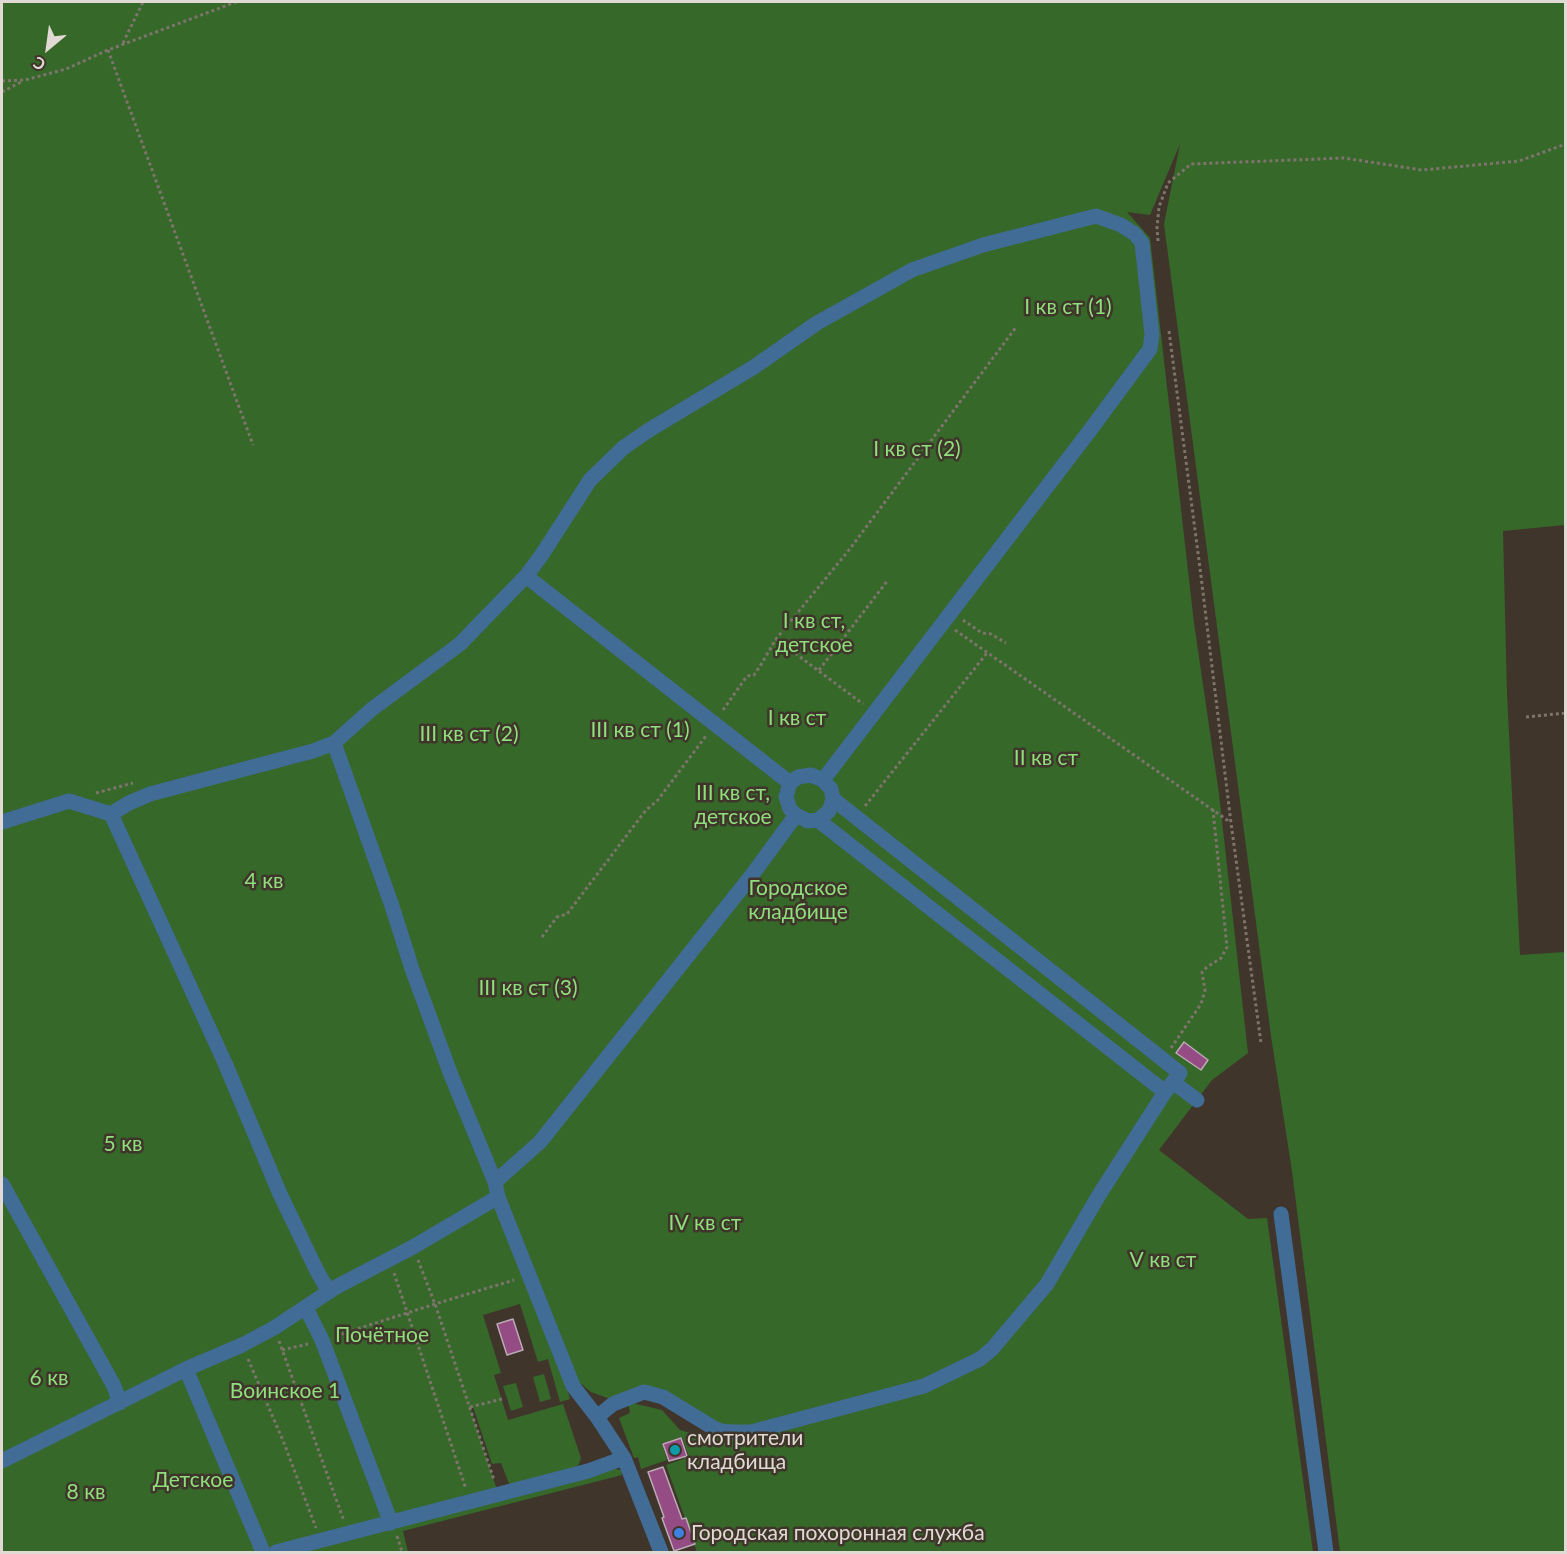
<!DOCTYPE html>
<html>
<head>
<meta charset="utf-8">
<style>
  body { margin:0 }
  #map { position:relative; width:1567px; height:1554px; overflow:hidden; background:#40352b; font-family:Lato,sans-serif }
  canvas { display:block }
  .frame { position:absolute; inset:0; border:3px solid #e1dad4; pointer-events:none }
  .north { position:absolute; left:18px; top:18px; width:60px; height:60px; -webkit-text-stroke:4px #40352b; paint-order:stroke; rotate:209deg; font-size:16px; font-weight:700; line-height:24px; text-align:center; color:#e1dad4 }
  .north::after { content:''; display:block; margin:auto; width:21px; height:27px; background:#e1dad4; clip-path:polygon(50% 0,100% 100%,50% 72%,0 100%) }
</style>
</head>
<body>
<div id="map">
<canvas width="1567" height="1554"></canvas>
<div class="frame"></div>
<div class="north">С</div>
</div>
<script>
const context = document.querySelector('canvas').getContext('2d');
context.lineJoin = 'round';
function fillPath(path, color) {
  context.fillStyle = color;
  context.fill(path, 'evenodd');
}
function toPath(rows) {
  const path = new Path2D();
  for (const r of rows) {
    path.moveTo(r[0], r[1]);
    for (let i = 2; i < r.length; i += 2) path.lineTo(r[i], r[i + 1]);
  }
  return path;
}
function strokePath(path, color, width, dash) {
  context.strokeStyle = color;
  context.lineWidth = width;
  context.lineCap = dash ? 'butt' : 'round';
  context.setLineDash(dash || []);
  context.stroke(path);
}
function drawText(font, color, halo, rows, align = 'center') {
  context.font = font + ' Lato,sans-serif';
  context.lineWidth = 5;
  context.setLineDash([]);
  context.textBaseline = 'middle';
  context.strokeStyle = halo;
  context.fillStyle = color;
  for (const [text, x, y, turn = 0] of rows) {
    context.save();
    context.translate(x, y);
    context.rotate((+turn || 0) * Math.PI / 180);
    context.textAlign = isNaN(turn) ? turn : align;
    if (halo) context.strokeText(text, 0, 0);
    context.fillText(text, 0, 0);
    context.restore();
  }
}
fillPath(toPath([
  [2,2,1565,2,1565,525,1503,531,1507,694,1520,955,1565,952,1565,1552,1340,1552,1292,1171,1271,1036,1164,224,1180,144,1150,215,1127,212,1150,238,1194,623,1219,794,1248,1053,1212,1080,1159,1150,1248,1219,1267,1218,1313,1552,697,1552,666,1465,689,1457,682,1437,662,1443,667,1460,641,1469,638,1457,634,1458,619,1418,630,1413,628,1402,662,1410,680,1430,703,1437,729,1437,718,1425,661,1392,610,1399,591,1392,580,1383,567,1388,570,1399,560,1402,548,1359,538,1362,520,1304,483,1315,501,1373,494,1375,508,1420,563,1404,581,1458,579,1464,575,1468,510,1486,501,1463,492,1464,473,1407,470,1407,500,1499,614,1469,621,1470,622,1475,403,1531,408,1552,2,1552],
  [544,1374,551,1399,540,1402,533,1377],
  [516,1383,523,1407,511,1411,503,1386]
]), '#36682a');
const building = toPath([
  [1184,1042,1208,1060,1201,1070,1176,1053,1184,1042],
  [513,1319,523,1350,507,1355,497,1324,513,1319],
  [681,1438,687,1456,669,1461,663,1444,681,1438],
  [663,1467,682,1519,686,1518,695,1544,674,1551,662,1518,664,1517,648,1472,663,1467]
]);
fillPath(building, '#954b83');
strokePath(building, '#baabb5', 1.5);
strokePath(toPath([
  [123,43,143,2],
  [108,50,253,445],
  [2,81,25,80,66,69,108,50,236,2],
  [2,92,23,81],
  [1158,241,1157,228,1159,207,1168,183,1191,164,1344,158,1422,170,1519,161,1566,144],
  [1169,331,1201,576,1231,823,1261,1043],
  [963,620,982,633,991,634,1006,643],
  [955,630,1230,822],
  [776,639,863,704],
  [819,670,888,580],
  [723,710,747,676,754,675,762,663,776,639,849,550,1017,326],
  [1526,717,1566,713],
  [96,793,133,783],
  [865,806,987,653],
  [542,937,557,917,567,914,646,810,657,801,706,736],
  [1171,1048,1201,1004,1205,990,1202,972,1207,967,1221,958,1227,947,1213,810],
  [418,1260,435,1304,494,1480],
  [394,1273,466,1489],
  [335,1336,435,1304,514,1280],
  [279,1341,344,1521],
  [282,1350,308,1344],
  [248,1359,284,1443,316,1528],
  [470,1407,502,1399],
  [397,1536,402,1552]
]), '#7d746b', 3, [3, 3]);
strokePath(toPath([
  [526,576,790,783],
  [334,743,392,906,412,969,451,1075,495,1182,498,1197,560,1353,573,1386,597,1417,624,1458,661,1552],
  [811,775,823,780,831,789,833,799,829,811,818,820,808,821,796,815,790,809,786,797,790,783,798,777,811,775],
  [111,814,225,1063,280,1194,317,1271,329,1292],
  [818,820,1165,1092],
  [2,822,69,801,111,814,129,803,150,794,313,751,334,743,372,709,460,644,526,576,541,556,590,480,623,448,649,430,754,367,817,323,912,270,983,245,1096,216,1121,225,1135,234,1142,243,1152,335,1150,349,1091,429,823,780],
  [1173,1082,1197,1100],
  [495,1182,540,1142,752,875,796,815],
  [2,1184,114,1386,120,1403],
  [1281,1214,1326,1552],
  [306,1308,322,1340,391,1523],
  [186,1369,263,1552],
  [597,1417,613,1404,644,1392,663,1397,712,1427,721,1431,733,1432,751,1432,924,1386,980,1359,992,1349,1047,1284,1099,1195,1165,1092,1180,1073,833,799],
  [2,1461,186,1369,242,1345,274,1328,336,1287,413,1247,498,1197],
  [276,1552,588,1471,624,1458]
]), '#416c96', 15);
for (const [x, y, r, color] of [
  [675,1450,6,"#0f9aa8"],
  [679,1533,6,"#3f7fe0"]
]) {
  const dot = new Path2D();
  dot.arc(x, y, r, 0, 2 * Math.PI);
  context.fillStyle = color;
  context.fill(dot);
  strokePath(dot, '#40352b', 2);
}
drawText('21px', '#8fdf7d', '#40352b', [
  ["I кв ст (1)",1068,307],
  ["I кв ст (2)",917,449],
  ["I кв ст,",814,621],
  ["детское",814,645],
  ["I кв ст",797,718],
  ["III кв ст (1)",640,730],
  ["III кв ст (2)",469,734],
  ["II кв ст",1046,758],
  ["III кв ст,",733,793],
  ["детское",733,817],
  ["4 кв",264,881],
  ["Городское",798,888],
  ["кладбище",798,912],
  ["III кв ст (3)",528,988],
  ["5 кв",123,1144],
  ["IV кв ст",705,1223],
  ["V кв ст",1163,1260],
  ["Почётное",382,1335],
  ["6 кв",49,1378],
  ["Воинское 1",285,1391],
  ["Детское",193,1480],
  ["8 кв",86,1492]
]);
drawText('21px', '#e1dad4', '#40352b', [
  ["смотрители",687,1438],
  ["кладбища",687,1462],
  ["Городская похоронная служба",691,1533]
], 'left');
</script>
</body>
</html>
